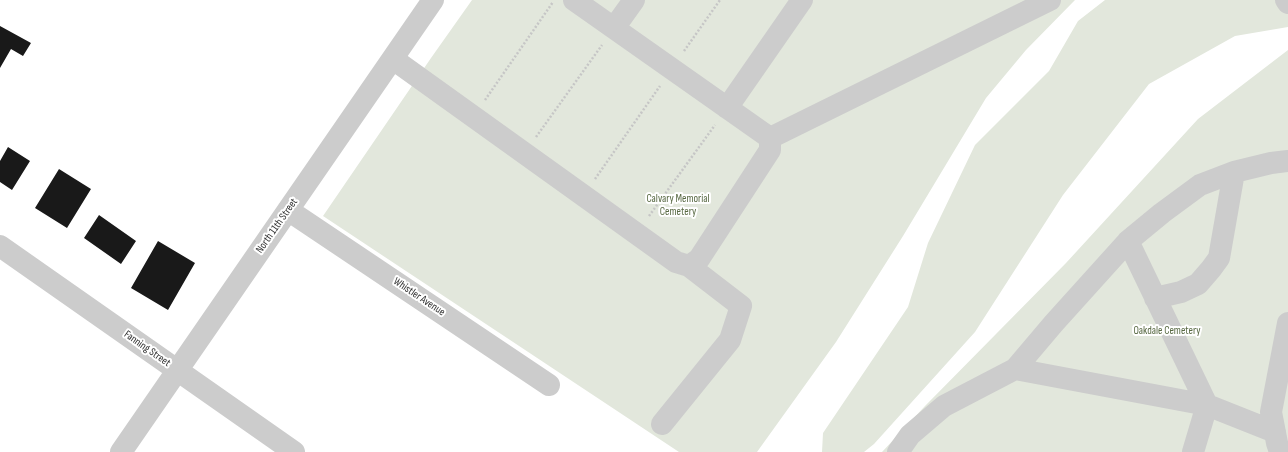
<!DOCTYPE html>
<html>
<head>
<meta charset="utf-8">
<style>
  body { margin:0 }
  canvas { display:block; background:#fff }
</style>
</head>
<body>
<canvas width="1288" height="452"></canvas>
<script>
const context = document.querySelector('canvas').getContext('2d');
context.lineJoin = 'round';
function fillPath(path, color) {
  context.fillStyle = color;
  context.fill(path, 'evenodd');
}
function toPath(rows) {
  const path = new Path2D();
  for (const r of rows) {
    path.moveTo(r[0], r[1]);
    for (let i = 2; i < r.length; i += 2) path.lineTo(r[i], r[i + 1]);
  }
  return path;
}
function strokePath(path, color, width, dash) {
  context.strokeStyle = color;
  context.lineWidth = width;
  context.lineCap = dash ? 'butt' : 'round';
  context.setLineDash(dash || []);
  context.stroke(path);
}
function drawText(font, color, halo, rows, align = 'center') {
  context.font = font + ' "Sofia Sans Condensed",sans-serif';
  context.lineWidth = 4;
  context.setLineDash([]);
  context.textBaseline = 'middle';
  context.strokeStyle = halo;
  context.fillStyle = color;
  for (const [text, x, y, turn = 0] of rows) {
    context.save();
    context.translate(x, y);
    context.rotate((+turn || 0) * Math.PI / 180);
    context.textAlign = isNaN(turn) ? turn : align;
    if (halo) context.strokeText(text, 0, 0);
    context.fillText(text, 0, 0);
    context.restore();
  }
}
fillPath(toPath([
  [472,0,1075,0,1026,50,986,98,903,236,836,342,757,452,679,452,323,216,431,58],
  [1105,0,1288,0,1288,27,1235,36,1149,84,1063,195,975,332,874,444,864,452,822,452,823,433,908,307,928,243,975,145,1049,71,1078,21],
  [1288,50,1288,452,882,452,925,406,1066,263,1198,119]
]), '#e2e7dc');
fillPath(toPath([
  [0,26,31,43,23,56,11,49,0,68],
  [8,147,30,161,12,190,0,182,0,161],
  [59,169,91,189,67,228,35,208],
  [99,215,136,241,121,264,84,238],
  [158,241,195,263,168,310,131,288]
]), '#191919');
strokePath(toPath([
  [684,51,720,0],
  [485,100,553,2],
  [536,137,602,45],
  [595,179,660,86],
  [649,216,715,125]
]), '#c6c6c6', 2.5, [2, 2]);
strokePath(toPath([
  [1286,0,1288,3],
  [614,28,634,0],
  [393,59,676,262,689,266,699,259,770,150,770,138,574,0],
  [727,108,802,0],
  [770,138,1050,0],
  [288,210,549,385],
  [1128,241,1207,405,1193,452],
  [0,246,294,452],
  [1155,298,1181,292,1198,284,1211,269,1219,258,1234,172],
  [1015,369,1054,323,1128,241,1162,213,1200,185,1234,172,1271,163,1288,161],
  [662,424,730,340,741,306,689,266],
  [121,452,433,0],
  [898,452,910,435,944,406,1015,369,1207,405,1275,432],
  [1280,452,1277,443,1271,412,1288,323]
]), '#ccc', 22);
drawText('11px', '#586943', '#fff', [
  ["Calvary Memorial",678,199],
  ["Cemetery",678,212],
  ["Oakdale Cemetery",1167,331]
]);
drawText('11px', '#323232', '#fff', [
  ["North 11th Street",277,226,-55],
  ["Whistler Avenue",419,297,34],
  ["Fanning Street",147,349,35]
]);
</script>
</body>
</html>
